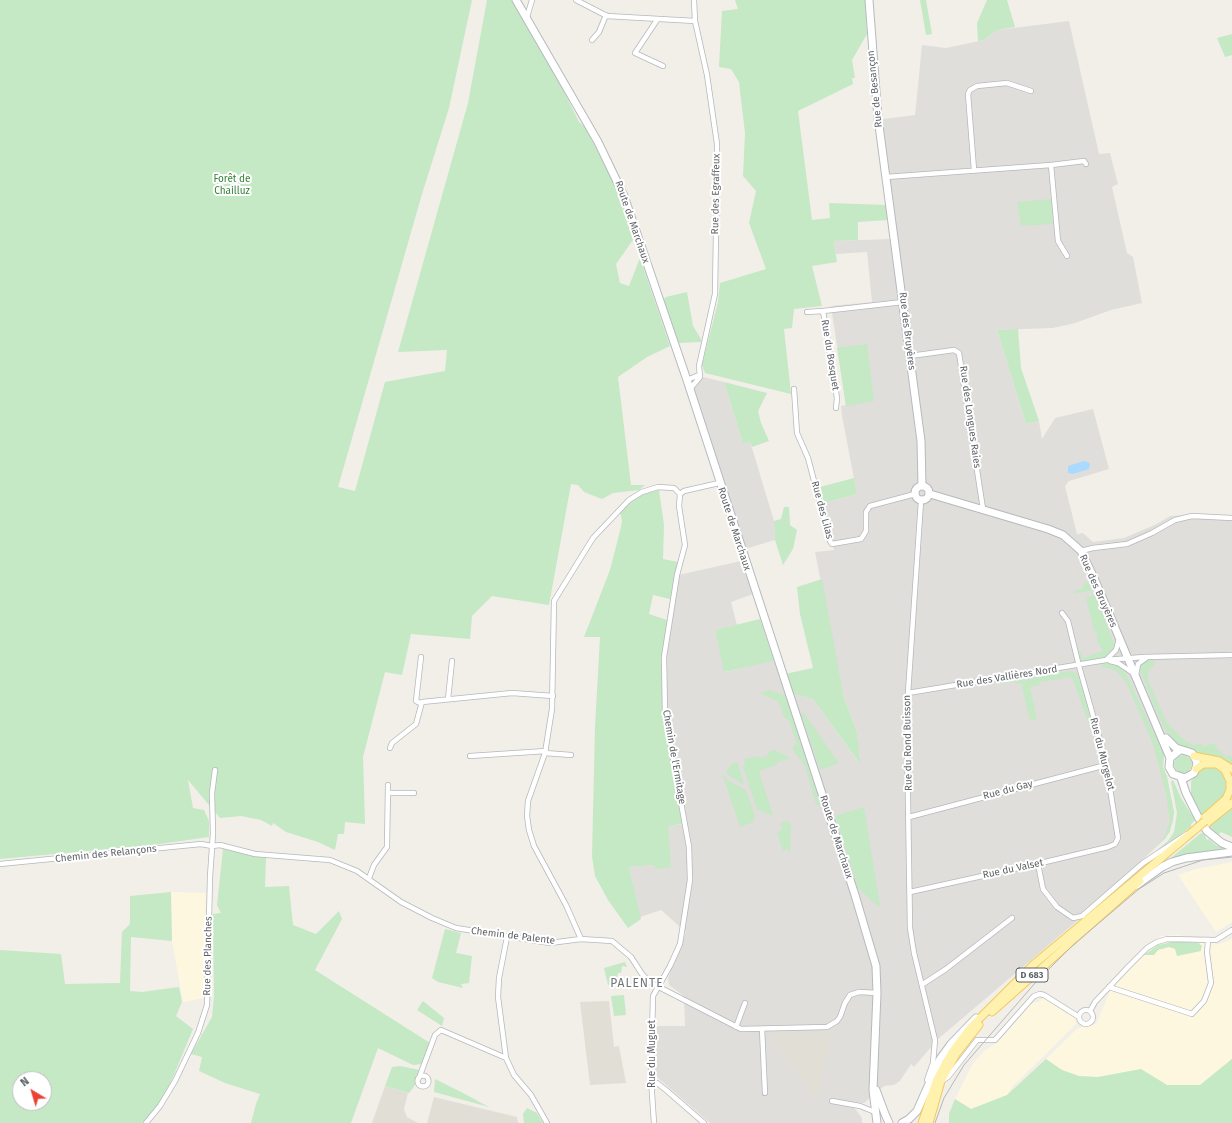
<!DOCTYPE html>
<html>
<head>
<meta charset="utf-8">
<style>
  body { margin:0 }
  #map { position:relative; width:1232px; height:1123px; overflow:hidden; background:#f1efe8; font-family:"Fira Sans",sans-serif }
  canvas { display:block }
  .north { position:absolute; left:12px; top:1071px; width:40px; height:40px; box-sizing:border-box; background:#fff; border:1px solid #bfc1c3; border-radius:50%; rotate:322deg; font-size:11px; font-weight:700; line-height:16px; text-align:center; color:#5f6368 }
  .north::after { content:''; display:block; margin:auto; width:14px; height:18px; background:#ea4335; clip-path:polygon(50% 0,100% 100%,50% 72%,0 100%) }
</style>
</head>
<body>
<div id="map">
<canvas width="1232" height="1123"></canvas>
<div class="north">N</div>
</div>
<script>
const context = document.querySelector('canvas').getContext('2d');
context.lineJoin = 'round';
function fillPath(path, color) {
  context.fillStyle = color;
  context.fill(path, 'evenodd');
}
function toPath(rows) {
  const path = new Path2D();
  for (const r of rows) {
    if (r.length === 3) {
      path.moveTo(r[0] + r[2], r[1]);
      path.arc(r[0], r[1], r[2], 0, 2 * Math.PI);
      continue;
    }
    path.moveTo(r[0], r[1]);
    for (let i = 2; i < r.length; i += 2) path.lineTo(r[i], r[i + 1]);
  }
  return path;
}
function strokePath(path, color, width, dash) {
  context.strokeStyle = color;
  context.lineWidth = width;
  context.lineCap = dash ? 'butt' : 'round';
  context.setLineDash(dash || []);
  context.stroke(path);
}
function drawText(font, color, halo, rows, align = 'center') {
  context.font = font + ' "Fira Sans",sans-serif';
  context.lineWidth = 4;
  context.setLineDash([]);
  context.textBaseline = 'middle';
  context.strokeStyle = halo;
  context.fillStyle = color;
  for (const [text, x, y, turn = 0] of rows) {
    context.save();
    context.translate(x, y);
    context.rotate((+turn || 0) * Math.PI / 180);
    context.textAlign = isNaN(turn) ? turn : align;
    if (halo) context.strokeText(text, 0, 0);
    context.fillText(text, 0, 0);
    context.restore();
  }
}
fillPath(toPath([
  [1232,862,1232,922,1216,932,1178,875,1196,869],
  [171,892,206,893,204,998,183,1002,172,941],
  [1178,935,1196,938,1211,938,1216,945,1232,939,1232,1059,1200,1085,1167,1085,1141,1069,1098,1077,1079,1076,1062,1070,1046,1059,1078,1028,1096,1024,1111,989,1105,987,1145,946,1161,936],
  [1044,997,1076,1017,1076,1024,1013,1086,1007,1095,971,1109,955,1099,972,1065,984,1051,998,1042,1031,1004,1040,1001]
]), '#fef7e0');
fillPath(toPath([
  [1069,21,1099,154,1110,153,1118,184,1112,187,1127,253,1133,257,1142,303,1111,310,1075,323,1053,328,997,330,1026,424,1039,421,1042,439,1055,418,1093,409,1109,469,1069,481,1065,486,1077,534,1083,533,1093,542,1124,538,1157,524,1170,516,1210,514,1232,516,1232,767,1187,748,1179,747,1173,744,1161,746,1164,754,1163,767,1167,777,1174,812,1173,822,1166,838,1141,861,1143,865,938,1039,914,1067,911,1064,900,1081,894,1085,884,1086,864,1103,850,1102,862,1118,862,1123,710,1123,658,1078,655,1073,655,1026,685,1026,684,996,669,985,668,978,686,932,661,910,640,917,629,867,654,865,655,868,668,826,682,824,662,707,663,652,666,624,674,576,741,561,753,594,731,602,737,625,715,630,725,672,781,659,790,693,813,699,859,763,857,732,844,698,815,552,834,550,824,503,857,494,842,416,841,406,846,405,831,306,872,302,867,252,836,254,834,241,890,239,876,120,915,115,922,45,946,48,984,40,998,30],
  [703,377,724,382,743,444,750,442,753,451,774,521,775,540,745,549,693,390]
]), '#e0deda');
fillPath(toPath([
  [609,1001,614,1047,619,1046,626,1083,590,1085,580,1002],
  [832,1030,827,1052,818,1096,807,1089,780,1048,769,1042,772,1036,778,1033,806,1032,806,1035,818,1035,818,1032],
  [385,1086,408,1093,404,1109,407,1117,418,1123,372,1123],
  [434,1097,517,1117,518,1123,427,1123]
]), '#e1ded6');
fillPath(toPath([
  [0,0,472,0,449,108,422,194,338,487,355,491,385,382,445,371,447,350,398,352,468,103,487,0,513,0,557,78,579,122,585,127,614,183,633,240,616,264,620,283,629,286,640,258,670,346,647,357,618,377,631,485,645,485,639,490,613,493,602,499,584,492,578,485,571,484,549,605,492,596,472,616,470,639,411,634,402,675,385,672,363,757,365,824,345,822,344,834,338,834,335,850,318,842,286,832,273,823,272,826,261,820,241,816,220,818,188,780,193,808,204,810,209,821,209,837,153,845,0,859],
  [735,0,865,0,867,34,852,60,855,78,852,78,853,84,798,111,812,220,830,218,829,203,886,205,888,220,858,222,858,240,834,241,837,262,812,266,822,306,794,309,792,328,784,329,791,394,705,373,702,365,718,302,720,283,766,269,749,223,756,191,743,176,745,133,739,82,731,69,719,67,722,11,738,9],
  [920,0,926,0,932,34,926,35],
  [987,0,1007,0,1015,27,998,30,984,40,978,41,977,23],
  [1232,34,1232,55,1225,57,1217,38],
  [1051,199,1053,224,1021,226,1017,202],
  [687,292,693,326,701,339,701,342,677,343,662,301,666,297],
  [1018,329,1021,368,1039,421,1026,424,997,330],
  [867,344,874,401,846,406,837,348],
  [724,382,767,393,758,411,761,423,769,441,752,447,750,442,743,444],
  [854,478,857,494,824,503,820,487],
  [659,490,664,525,663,559,678,562,670,599,653,595,649,614,667,620,663,652,662,707,682,824,668,826,671,867,655,869,654,865,629,867,641,919,628,928,608,900,595,876,592,856,595,727,600,637,584,637,610,570,621,527,622,520,620,512,637,497,651,491],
  [784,507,789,507,790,525,797,530,793,549,783,565,775,540,774,521,781,519],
  [822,579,844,698,857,732,860,764,813,699,790,693,785,674,813,668,800,614,797,587],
  [1089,582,1092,584,1094,590,1074,594,1076,590,1082,589,1084,583],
  [1095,594,1115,646,1107,656,1084,663,1080,660,1079,651,1081,651,1083,658,1103,651,1097,641,1097,633,1096,631,1094,631,1086,598],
  [760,619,774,661,724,672,715,630],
  [1153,659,1155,664,1149,670,1147,678,1167,723,1182,738,1192,745,1202,744,1203,747,1213,743,1217,747,1216,748,1227,757,1230,755,1232,757,1232,767,1173,744,1173,737,1166,731,1159,718,1140,670,1142,662,1146,660],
  [1109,663,1115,664,1125,672,1164,754,1163,767,1167,777,1174,812,1170,832,1159,844,1165,835,1170,821,1166,794,1153,744,1126,682,1115,670,1101,667,1101,664],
  [1070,671,1075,672,1079,678,1096,736,1095,741,1072,677,1039,682,1040,685,1030,687,1037,719,1030,720,1021,683,1016,684,1015,681,1000,684,1000,682,1020,679,1024,681,1040,676],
  [768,690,785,695,821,807,816,804,805,766,793,750,793,747,797,744,789,721,784,717,778,701,761,694,761,693],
  [803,712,839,763,820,770,801,713],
  [775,750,789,757,788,759,778,762,776,765,759,771,773,816,758,810,756,807,743,766,745,764,744,759,757,756,761,758,768,755,768,752],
  [1183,764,9],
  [735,763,738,763,744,785,728,775,726,770,729,769,730,765],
  [1207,765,1220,768,1226,776,1228,788,1223,800,1203,817,1201,816,1191,794,1191,782,1199,769],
  [722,773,727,780,746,790,755,816,753,822,740,827],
  [1173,780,1181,798,1195,820,1191,824,1191,827,1149,857,1168,841,1174,832,1177,813,1171,782],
  [864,807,880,906,878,906,858,888,835,816],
  [1232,808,1232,837,1221,832,1217,836,1209,826],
  [784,821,787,821,791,824,790,852,789,853,788,849,783,851,777,832,782,830,780,824],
  [1201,833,1204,834,1207,840,1209,839,1217,846,1219,844,1230,849,1165,863],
  [223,849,266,858,265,887,289,886,293,925,316,934,339,911,342,919,315,970,430,1043,422,1064,413,1065,378,1048,351,1123,251,1123,256,1104,260,1094,225,1083,199,1071,202,1057,191,1054,212,1017,214,997,213,914,221,913,217,905],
  [171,892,172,941,131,937,130,991,142,992,179,987,182,1002,176,1016,193,1029,168,1089,156,1108,142,1123,0,1123,0,950,61,954,65,984,120,983,122,932,130,924,130,896],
  [20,1079,44,1079,44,1103,20,1103],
  [445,929,461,933,456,953,472,956,469,983,461,984,463,988,438,982,432,978],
  [1176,941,1199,943,1202,946,1201,949,1201,951,1177,956,1175,949,1169,947,1158,950,1154,955,1144,955,1158,945],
  [625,962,627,967,622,966,621,973,618,973,616,983,608,985,604,968],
  [624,995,626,1015,614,1016,611,996],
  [423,1001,444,1018,442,1026,417,1010],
  [1046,1059,1062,1070,1079,1076,1098,1077,1141,1069,1167,1085,1200,1085,1232,1059,1232,1123,949,1123,949,1114,955,1099,971,1109,1007,1095],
  [400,1066,420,1070,416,1077,415,1085,409,1093,385,1086,392,1067],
  [435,1079,461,1092,489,1107,434,1092],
  [527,1108,537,1113,543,1123,524,1123,523,1114]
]), '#c5e8c5');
fillPath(toPath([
  [1084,461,1088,462,1090,464,1089,469,1073,474,1068,473,1068,466]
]), '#aadaff');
const street = toPath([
  [576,0,607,16,695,21],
  [527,17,532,0],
  [657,20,635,53,663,66],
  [592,40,599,32,606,15],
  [1051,165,1084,161,1086,164],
  [974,170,968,94,970,90,977,86,1007,83,1031,91],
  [886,177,1051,165,1058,241,1067,256],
  [807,312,823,311],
  [910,356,954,350,959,353,983,509],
  [687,380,699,375],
  [690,389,700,377,699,366,715,294,717,168,717,144,707,75,695,21,694,0],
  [794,389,797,433,808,458,830,541,832,544,861,539,866,531,866,512,870,506,915,494],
  [836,408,837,398,823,311,903,302],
  [680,494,684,491,719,483],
  [921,501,908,693,907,737,910,928,914,953,935,1040,933,1063,927,1080],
  [1081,551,1093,548,1127,544,1152,533,1175,520,1192,516,1232,518],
  [1107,659,1116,650,1119,639],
  [1110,661,1118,663,1133,673],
  [1136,675,1138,664,1146,658],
  [908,693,1106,660,1144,657,1232,655],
  [448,699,452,661],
  [420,703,416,701,421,657],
  [390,748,392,743,416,724,422,702,512,693,553,696],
  [545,753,571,755],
  [470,756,546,751],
  [388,793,414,793],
  [909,817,1106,765],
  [0,864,201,844,212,846,220,845,255,854,330,860,357,871,401,902,432,918,456,928,550,943,581,939,612,941,631,957,642,974,651,983,741,1029,827,1027,837,1021,840,1017,845,1003,850,995,859,992,877,993],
  [1038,864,1043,889,1057,907,1073,918,1082,916,1143,863,1187,834],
  [369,878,374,865,387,847,388,785],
  [910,892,1041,863,1108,847,1115,844,1118,838,1105,758,1079,666,1068,621,1062,613],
  [507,937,499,978,498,997,506,1058,514,1075,531,1095,547,1123],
  [581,939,566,905,534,846,529,830,527,816,528,801,545,753,552,709,554,601,593,538,629,500,642,492,658,487,674,488,680,494],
  [923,984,946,969,1012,918],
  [1109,987,1192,1014,1204,1001,1211,983,1207,952,1208,941],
  [1086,1017,7],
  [1090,1011,1095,1002,1128,967,1147,948,1157,942,1167,939,1216,940,1232,930],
  [736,1027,745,1003],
  [762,1029,765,1093],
  [423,1081,5.5],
  [419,1078,435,1035,441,1030,506,1058],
  [943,1080,948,1077,977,1040,995,1040,1034,996,1040,994,1044,995,1079,1017],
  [651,1082,657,1083,666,1090,704,1123],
  [832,1101,860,1106,875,1112],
  [146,1123,160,1106,175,1081,198,1033,207,1005,210,877,213,833,212,793,215,770],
  [654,1123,651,1079,653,996,670,966,680,944,690,880,689,847,665,714,664,657,677,575,685,545,679,506,680,494]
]);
const secondary = toPath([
  [516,0,598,142,624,196,687,380,855,895,876,966,877,993,873,1090,877,1123],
  [869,0,878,118,921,441,922,486],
  [922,493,7],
  [930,494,1048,529,1063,535,1081,551,1094,578,1170,758],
  [1166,738,1176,748,1192,753,1196,760,1197,765,1194,773,1185,778,1173,774,1169,767,1170,758,1180,750],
  [1181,778,1186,793,1198,817,1207,831,1222,843,1232,847],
  [1137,885,1162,867,1172,862,1186,858,1232,852],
  [876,1090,885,1114,889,1123],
  [902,1123,909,1119,917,1111,940,1059,951,1044,976,1018]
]);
const primary = toPath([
  [1194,756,1219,761,1232,769],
  [1196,769,1203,764,1217,764,1225,770,1230,781,1230,790,1226,799,1203,819],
  [1207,823,1232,803],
  [992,1012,1140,881],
  [922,1123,937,1079,952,1052,970,1028,1033,965,1197,828],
  [929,1123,941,1081,956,1054,979,1025]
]);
strokePath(street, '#b5b8bc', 6);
strokePath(secondary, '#b6babf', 9);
strokePath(primary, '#f2c960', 9);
strokePath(street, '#fff', 4.5);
strokePath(secondary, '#fff', 7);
strokePath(primary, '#fff2af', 7);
strokePath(toPath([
  [935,1123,944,1098,964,1065,1036,982,1073,945,1139,889,1164,873,1203,860,1232,857]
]), '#b6b7b8', 1);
const primaryBridge = toPath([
  [1197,828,1205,821]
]);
strokePath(primaryBridge, '#f2c960', 9, []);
strokePath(primaryBridge, '#fff2af', 7);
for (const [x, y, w] of [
  [1032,975,32]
]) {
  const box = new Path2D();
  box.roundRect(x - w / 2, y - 7, w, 14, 3);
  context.fillStyle = '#fff';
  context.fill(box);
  strokePath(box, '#5f6368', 1);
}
drawText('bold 9px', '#5f6368', null, [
  ["D 683",1032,975]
]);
drawText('10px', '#5f6368', '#fff', [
  ["Rue de Besançon",875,89,-96],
  ["Rue des Egraffeux",716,194,-89],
  ["Route de Marchaux",632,222,71],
  ["Rue des Bruyères",907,331,83],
  ["Rue du Bosquet",830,355,81],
  ["Rue des Longues Raies",970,417,82],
  ["Rue des Lilas",822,510,75],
  ["Route de Marchaux",734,529,72],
  ["Rue des Bruyères",1098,591,66],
  ["Rue des Vallières Nord",1007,677,-9],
  ["Rue du Rond Buisson",908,743,-91],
  ["Rue du Murgelot",1102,754,76],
  ["Chemin de l'Ermitage",674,757,80],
  ["Rue du Gay",1008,790,-15],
  ["Route de Marchaux",836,837,72],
  ["Chemin des Relançons",106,854,-6],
  ["Rue du Valset",1013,869,-12],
  ["Chemin de Palente",513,936,7],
  ["Rue des Planches",208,956,-89],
  ["Rue du Muguet",652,1054,-90]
]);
drawText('10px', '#348238', '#fff', [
  ["Forêt de",232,179],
  ["Chailluz",232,191]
]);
context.letterSpacing = '1px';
drawText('12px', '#70757a', '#fff', [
  ["PALENTE",637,984]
]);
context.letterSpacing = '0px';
</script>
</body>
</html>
